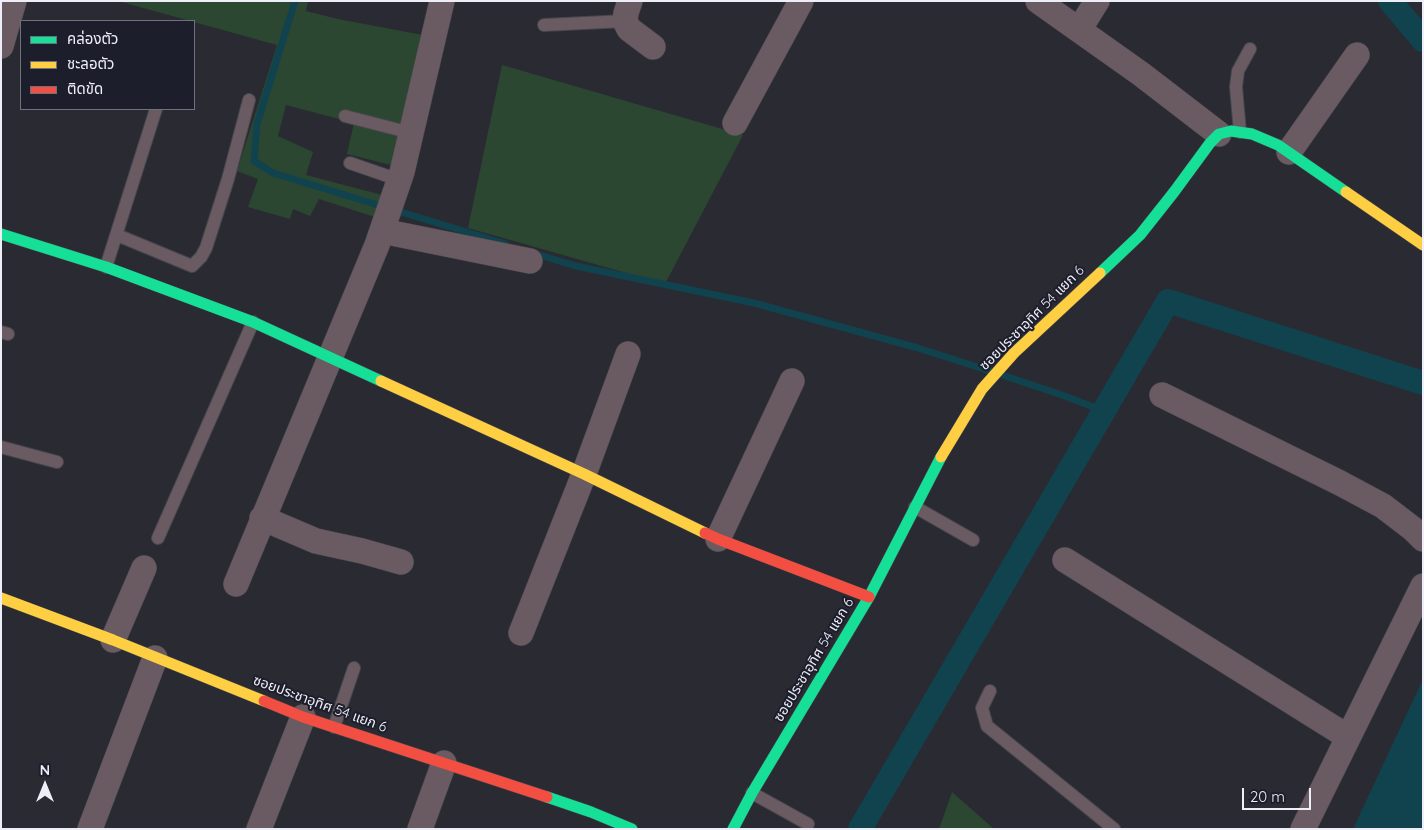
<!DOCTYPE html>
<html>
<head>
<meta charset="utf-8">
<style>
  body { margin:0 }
  #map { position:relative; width:1424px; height:830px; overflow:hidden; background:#2a2a32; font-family:Quicksand,"Noto Sans Thai",sans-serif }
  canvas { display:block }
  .frame { position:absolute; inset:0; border:2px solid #edeef8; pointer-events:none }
  .legend { position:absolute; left:20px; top:20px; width:175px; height:90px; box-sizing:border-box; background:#1d1e2b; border:1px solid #70717d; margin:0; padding:6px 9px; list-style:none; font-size:15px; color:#edeef8 }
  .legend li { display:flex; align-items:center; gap:10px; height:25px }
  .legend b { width:25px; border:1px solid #70717d }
  .north { position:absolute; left:20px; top:760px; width:50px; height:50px; -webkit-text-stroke:4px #1d1e2b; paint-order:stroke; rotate:0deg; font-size:14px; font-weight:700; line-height:20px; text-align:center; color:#edeef8 }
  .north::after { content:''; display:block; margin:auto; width:18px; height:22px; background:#edeef8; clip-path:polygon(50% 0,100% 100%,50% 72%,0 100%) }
  .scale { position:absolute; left:1242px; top:788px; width:69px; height:22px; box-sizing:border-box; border:2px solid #edeef8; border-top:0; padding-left:6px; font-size:15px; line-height:18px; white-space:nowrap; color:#edeef8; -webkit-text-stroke:4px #1d1e2b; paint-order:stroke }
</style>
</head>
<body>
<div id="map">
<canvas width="1424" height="830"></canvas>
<div class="frame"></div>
<ul class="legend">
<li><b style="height:6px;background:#16e098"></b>คล่องตัว</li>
<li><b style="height:6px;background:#ffcf43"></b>ชะลอตัว</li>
<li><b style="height:6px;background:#f24e42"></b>ติดขัด</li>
</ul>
<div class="north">N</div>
<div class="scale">20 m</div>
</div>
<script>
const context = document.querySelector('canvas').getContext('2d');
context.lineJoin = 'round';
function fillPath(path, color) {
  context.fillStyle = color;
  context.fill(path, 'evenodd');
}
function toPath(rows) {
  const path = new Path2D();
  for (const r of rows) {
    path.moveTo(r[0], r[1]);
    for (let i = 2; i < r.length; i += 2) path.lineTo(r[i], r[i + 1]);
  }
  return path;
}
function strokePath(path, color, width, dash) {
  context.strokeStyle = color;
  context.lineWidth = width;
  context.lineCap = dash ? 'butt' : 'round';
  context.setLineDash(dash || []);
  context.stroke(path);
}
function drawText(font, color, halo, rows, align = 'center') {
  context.font = font + ' Quicksand,"Noto Sans Thai",sans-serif';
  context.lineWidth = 4;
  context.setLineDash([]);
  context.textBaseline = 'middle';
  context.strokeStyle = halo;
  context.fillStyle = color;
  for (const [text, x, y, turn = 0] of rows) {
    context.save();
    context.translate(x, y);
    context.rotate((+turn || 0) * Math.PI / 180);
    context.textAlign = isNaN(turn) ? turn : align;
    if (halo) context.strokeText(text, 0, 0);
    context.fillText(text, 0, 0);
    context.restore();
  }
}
fillPath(toPath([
  [118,1,308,1,306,11,338,19,428,36,399,167,347,154,354,123,286,105,278,136,313,152,306,175,386,196,378,218,319,199,310,216,293,209,290,219,248,207,258,179,237,171,277,45],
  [502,65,743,135,665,284,468,228],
  [952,792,994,829,939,829]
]), '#2b4731');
fillPath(toPath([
  [1423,679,1423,829,1353,829]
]), '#10434e');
strokePath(toPath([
  [295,1,257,124,254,161,273,173,506,244],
  [533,253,576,266,754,303,918,348,990,371],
  [1002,375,1062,395,1104,411]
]), '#10434e', 7);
strokePath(toPath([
  [1390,1,1423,40],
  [860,829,1168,301,1423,383]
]), '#10434e', 24);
const lane = toPath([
  [544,25,625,21],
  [345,116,411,133],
  [1240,132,1236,87,1238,71,1250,49],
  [350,163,399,180],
  [117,235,192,266,201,257,206,248,228,179,249,100],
  [106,267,156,109],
  [1,332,8,334],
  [1,447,57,462],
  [915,507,973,540],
  [158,538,253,322],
  [990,691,982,708,987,726,1114,829],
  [334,727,354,668],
  [752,793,808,824]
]);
const street = toPath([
  [630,1,626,13,625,21,629,29,653,47],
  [1038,1,1141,74,1219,134],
  [1079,30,1097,1],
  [1,46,14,1],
  [735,123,801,1],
  [1289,152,1357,55],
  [382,231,530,261],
  [1162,395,1340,483,1383,506,1413,529,1423,539],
  [262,518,316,541,362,551,401,562],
  [718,539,792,381],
  [1065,560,1348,737],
  [236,584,377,245,402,172,442,1],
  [521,633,584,474,628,354],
  [113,640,144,568],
  [90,829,155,658],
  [259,829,303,717],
  [420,829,444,763],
  [1303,829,1423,586]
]);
const fast = toPath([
  [1,234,106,267,253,322,381,381],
  [1100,273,1140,235,1174,192,1210,143,1219,134,1231,131,1252,134,1278,145,1346,192],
  [547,797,591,812,632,829],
  [733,829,752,793,869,597,941,457]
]);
const slow = toPath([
  [1346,192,1423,245],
  [381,381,584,474,705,533],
  [941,457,982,389,1014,353,1100,273],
  [1,598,113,640,264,701]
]);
const jam = toPath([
  [705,533,718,539,869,597],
  [264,701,303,717,547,797]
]);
strokePath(lane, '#46464d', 14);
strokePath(street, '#46464d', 26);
strokePath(fast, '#46464d', 12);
strokePath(slow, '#46464d', 12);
strokePath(jam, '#46464d', 12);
strokePath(lane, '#6a5a61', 12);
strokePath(street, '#6a5a61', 25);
strokePath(fast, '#16e098', 11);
strokePath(slow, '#ffcf43', 11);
strokePath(jam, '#f24e42', 11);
drawText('14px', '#edeef8', '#1d1e2b', [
  ["ซอยประชาอุทิศ 54 แยก 6",1032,318,-45],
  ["ซอยประชาอุทิศ 54 แยก 6",814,660,-59],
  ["ซอยประชาอุทิศ 54 แยก 6",320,704,20]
]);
</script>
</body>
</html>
